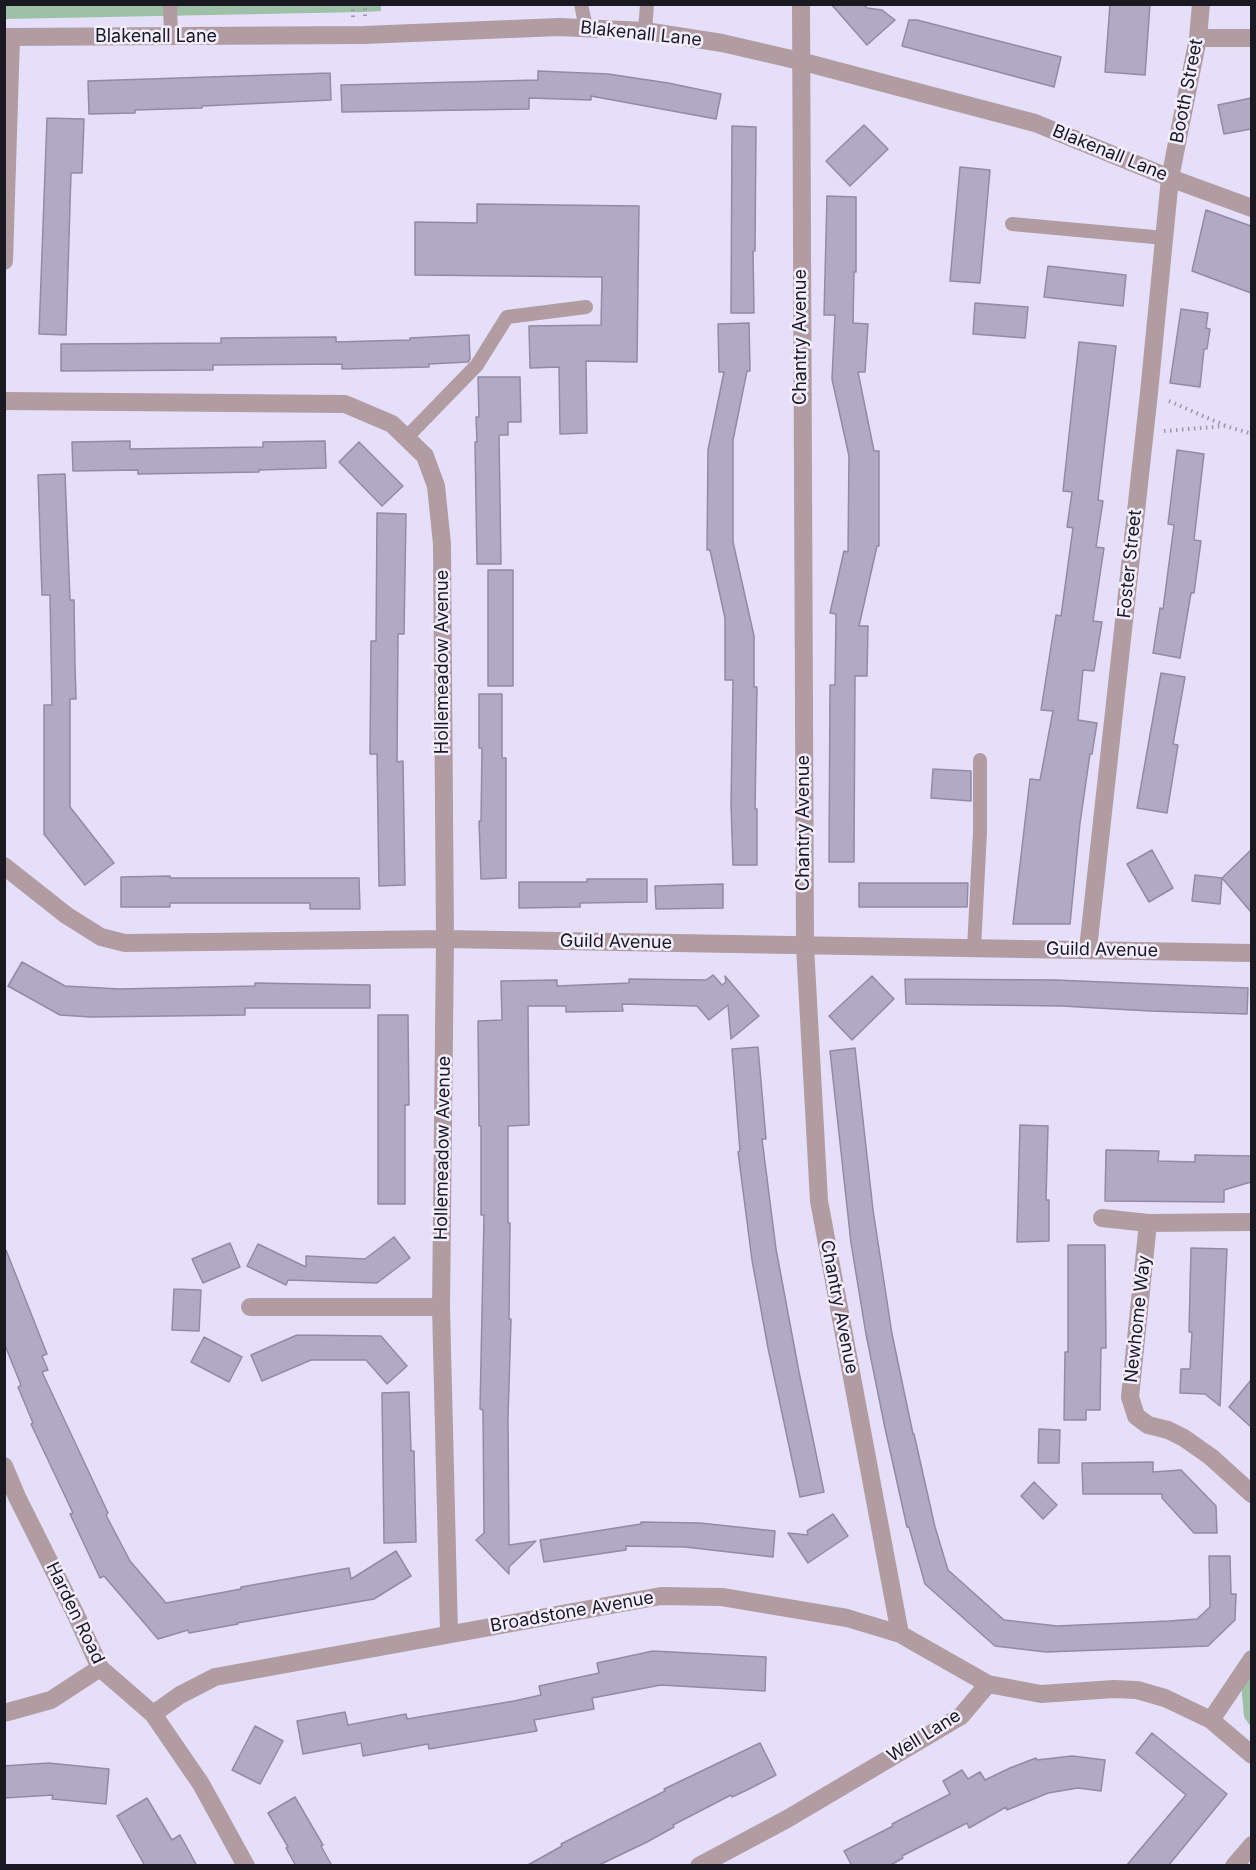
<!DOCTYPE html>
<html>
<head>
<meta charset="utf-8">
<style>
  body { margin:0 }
  #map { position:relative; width:1256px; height:1870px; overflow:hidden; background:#e6dffa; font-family:Inter,sans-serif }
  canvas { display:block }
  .frame { position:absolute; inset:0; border:6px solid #1a1821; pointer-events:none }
</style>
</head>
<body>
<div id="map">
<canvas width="1256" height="1870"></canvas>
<div class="frame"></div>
</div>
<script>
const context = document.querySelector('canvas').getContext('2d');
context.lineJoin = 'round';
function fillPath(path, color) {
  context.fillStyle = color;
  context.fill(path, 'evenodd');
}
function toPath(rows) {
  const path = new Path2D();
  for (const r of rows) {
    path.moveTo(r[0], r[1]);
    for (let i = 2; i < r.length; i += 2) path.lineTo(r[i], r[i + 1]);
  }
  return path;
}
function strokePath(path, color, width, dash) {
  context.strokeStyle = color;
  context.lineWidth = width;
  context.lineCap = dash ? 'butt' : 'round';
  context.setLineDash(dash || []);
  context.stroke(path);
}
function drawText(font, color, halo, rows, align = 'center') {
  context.font = font + ' Inter,sans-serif';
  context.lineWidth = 5;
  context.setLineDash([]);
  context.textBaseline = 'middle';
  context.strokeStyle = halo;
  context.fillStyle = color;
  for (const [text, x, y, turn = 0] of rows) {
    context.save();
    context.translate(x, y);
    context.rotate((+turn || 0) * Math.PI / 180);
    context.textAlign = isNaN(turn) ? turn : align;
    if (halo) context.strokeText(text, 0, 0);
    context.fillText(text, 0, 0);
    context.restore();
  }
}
fillPath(toPath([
  [4,5,381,5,381,11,364,12,5,19],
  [1251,1670,1251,1727,1244,1717,1241,1684]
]), '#9ec0a6');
const building = toPath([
  [831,4,863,4,867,8,882,10,895,20,867,45,831,4],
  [1110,4,1150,4,1145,75,1105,72,1110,4],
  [909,20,917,20,1061,57,1054,87,902,46,909,20],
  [538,71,608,74,668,83,721,94,716,119,591,96,591,100,529,98,529,109,342,112,341,85,538,80,538,71],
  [330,73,331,100,202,106,202,108,135,110,135,113,89,114,88,81,330,73],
  [1251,98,1251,129,1224,134,1218,105,1251,98],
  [47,118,84,119,82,173,71,173,66,335,39,334,47,118],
  [864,125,888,149,850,186,826,161,864,125],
  [732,126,756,127,755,251,753,251,754,313,731,313,732,126],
  [960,167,990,170,980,283,950,281,960,167],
  [827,196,856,197,856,272,854,272,853,323,868,324,865,372,858,372,874,451,879,451,879,546,877,546,859,626,868,626,867,676,855,676,854,862,829,862,830,685,835,685,836,614,830,613,844,551,848,552,849,456,832,379,835,315,824,315,827,196],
  [477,204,639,206,637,362,586,361,587,433,560,434,559,367,530,368,529,326,601,325,602,277,415,275,415,222,477,223,477,204],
  [1206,210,1251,226,1251,293,1192,271,1206,210],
  [1048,266,1126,275,1123,306,1044,297,1048,266],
  [975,303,1028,307,1025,338,973,334,975,303],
  [1181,309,1208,313,1206,328,1210,329,1207,349,1204,349,1200,387,1170,383,1181,309],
  [749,323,750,371,747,371,733,440,733,542,754,636,754,687,757,687,755,809,757,809,757,865,733,865,731,804,733,680,725,680,725,618,710,550,707,550,708,450,724,372,719,372,718,324,749,323],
  [469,335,470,359,468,362,429,364,429,367,342,369,342,364,213,365,213,370,61,371,61,344,221,343,221,338,336,337,336,342,370,341,410,340,410,338,469,335],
  [1079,342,1116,346,1098,500,1103,501,1096,547,1104,548,1093,621,1102,622,1094,671,1083,670,1078,720,1097,723,1092,754,1090,754,1080,823,1070,924,1013,924,1030,779,1040,780,1053,711,1041,710,1056,615,1061,616,1073,528,1067,527,1072,492,1063,491,1079,342],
  [478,377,520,377,521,422,508,422,508,435,499,435,501,564,477,564,475,442,477,442,476,417,479,417,478,377],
  [130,441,130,449,263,447,263,442,325,441,326,468,259,470,259,472,138,474,138,470,73,471,72,442,130,441],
  [359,442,403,486,382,506,339,462,359,442],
  [1177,450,1204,454,1194,540,1201,541,1194,593,1191,593,1180,658,1153,653,1160,608,1163,609,1174,525,1168,524,1177,450],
  [65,474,70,600,74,600,75,666,76,699,70,699,70,807,114,863,85,885,44,834,44,705,52,705,50,595,42,595,38,475,65,474],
  [377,513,406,514,404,634,398,634,397,762,403,761,405,885,379,886,377,754,370,754,371,641,376,641,377,513],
  [488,570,513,570,513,686,488,686,488,570],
  [1161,673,1185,677,1173,744,1178,745,1167,813,1137,808,1161,673],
  [479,694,502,694,502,758,506,758,506,878,481,879,479,821,481,821,482,748,479,748,479,694],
  [933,769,971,771,971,801,931,798,933,769],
  [1152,850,1173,888,1149,902,1127,864,1152,850],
  [1251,850,1251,912,1222,878,1220,904,1192,901,1195,875,1222,878,1251,850],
  [170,876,170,878,359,878,360,909,310,909,310,903,170,903,170,907,121,907,121,877,170,876],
  [587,879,647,879,647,902,580,903,580,907,519,908,519,882,587,882,587,879],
  [859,883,968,883,967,907,859,907,859,883],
  [723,884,723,908,656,909,655,886,723,884],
  [22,962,65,986,119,989,255,986,255,983,370,985,370,1008,245,1008,245,1015,91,1017,60,1015,8,986,22,962],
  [713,975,722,985,726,982,725,976,759,1016,731,1039,728,1005,709,1020,697,1006,622,1004,623,1011,566,1012,566,1006,528,1006,529,1125,508,1126,508,1223,510,1223,509,1319,511,1319,508,1419,509,1545,536,1541,509,1567,509,1574,476,1540,484,1533,483,1410,480,1409,484,1215,481,1215,481,1126,479,1126,478,1021,502,1020,501,981,557,980,557,986,629,983,629,979,706,980,713,975],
  [872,976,894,999,852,1040,829,1016,872,976],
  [905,979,1055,980,1248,988,1247,1014,1150,1011,1062,1006,906,1004,905,979],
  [378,1015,408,1015,409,1105,405,1105,405,1204,378,1204,378,1015],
  [758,1047,766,1139,762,1139,776,1249,799,1372,824,1492,800,1497,768,1348,752,1260,738,1152,740,1151,732,1049,758,1047],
  [855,1048,873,1210,892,1334,913,1434,914,1434,935,1527,948,1570,1004,1620,1057,1626,1169,1621,1197,1619,1210,1607,1209,1556,1230,1556,1231,1594,1236,1594,1235,1620,1208,1646,1046,1652,995,1646,925,1584,909,1527,907,1527,885,1428,866,1334,851,1243,830,1051,855,1048],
  [1020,1125,1048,1126,1046,1200,1049,1200,1049,1241,1017,1242,1020,1125],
  [1106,1150,1159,1151,1158,1161,1195,1162,1195,1155,1251,1156,1251,1182,1224,1190,1224,1202,1105,1201,1106,1150],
  [394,1237,410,1258,377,1283,288,1280,286,1285,247,1266,258,1244,306,1267,306,1256,365,1259,394,1237],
  [230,1243,240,1267,203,1283,192,1259,230,1243],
  [1068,1245,1105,1245,1106,1348,1101,1348,1100,1410,1086,1410,1086,1420,1064,1420,1065,1352,1068,1352,1068,1245],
  [1191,1248,1227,1249,1220,1406,1205,1394,1180,1393,1181,1369,1190,1369,1192,1332,1189,1332,1191,1248],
  [4,1250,6,1250,47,1354,42,1356,48,1370,42,1372,108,1513,106,1515,130,1561,166,1603,241,1589,241,1587,349,1568,351,1579,396,1551,411,1576,374,1599,237,1623,238,1624,189,1633,188,1630,158,1639,104,1576,100,1578,70,1514,73,1513,31,1424,33,1423,18,1387,21,1385,4,1343,4,1250],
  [174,1289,201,1290,199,1331,172,1330,174,1289],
  [297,1335,381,1336,407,1366,387,1384,366,1360,311,1360,262,1381,251,1355,297,1335],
  [204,1337,242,1357,229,1382,191,1362,204,1337],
  [1251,1380,1251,1427,1229,1407,1251,1380],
  [409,1392,411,1451,414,1451,416,1542,384,1543,382,1393,409,1392],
  [1039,1429,1060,1430,1059,1463,1038,1463,1039,1429],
  [1153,1462,1153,1472,1181,1470,1216,1506,1217,1533,1194,1533,1162,1498,1162,1494,1083,1494,1082,1463,1153,1462],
  [1034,1482,1057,1505,1043,1519,1021,1496,1034,1482],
  [833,1514,848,1536,808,1563,788,1533,808,1535,807,1531,833,1514],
  [641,1522,700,1523,775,1531,773,1557,685,1547,626,1546,626,1550,544,1562,540,1540,641,1524,641,1522],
  [653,1651,766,1657,765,1691,661,1685,592,1698,594,1709,534,1720,537,1731,429,1749,428,1744,363,1756,361,1743,303,1754,297,1721,345,1712,348,1725,406,1714,407,1719,514,1701,541,1695,539,1686,599,1673,597,1663,653,1651],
  [255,1726,283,1741,260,1784,232,1770,255,1726],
  [1152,1733,1227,1794,1168,1866,1126,1866,1186,1795,1136,1753,1152,1733],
  [760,1743,776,1775,749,1789,732,1797,731,1795,673,1825,674,1827,647,1842,597,1866,526,1866,562,1846,561,1844,665,1791,664,1789,760,1743],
  [1072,1756,1105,1760,1101,1791,1078,1788,1048,1793,1007,1810,1006,1807,969,1828,967,1823,902,1856,903,1858,889,1866,852,1866,844,1851,893,1826,892,1824,950,1794,943,1781,962,1770,968,1779,980,1772,985,1780,1010,1768,1036,1758,1037,1760,1072,1756],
  [48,1763,109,1769,106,1804,52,1799,53,1795,4,1798,4,1766,48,1763],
  [295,1797,323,1845,321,1846,332,1866,296,1866,286,1848,288,1847,268,1813,295,1797],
  [147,1798,172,1840,180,1835,197,1866,145,1866,117,1816,147,1798]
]);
fillPath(building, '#b1aac4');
strokePath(building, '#928ba4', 1.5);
strokePath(toPath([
  [365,16,365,4],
  [353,17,353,4],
  [1169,401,1226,426,1252,434],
  [1164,431,1225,426]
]), '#9b96aa', 4, [1.5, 4.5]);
strokePath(toPath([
  [170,4,171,37],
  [581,4,586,28],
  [645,31,647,4],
  [1012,224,1165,238],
  [406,438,477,365,507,317,586,307],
  [974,948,980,832,980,760]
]), '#b09ca1', 14);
strokePath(toPath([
  [801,4,805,946,819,1201,900,1634],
  [1198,38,1252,38],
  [4,261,11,38],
  [4,401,345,404,392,424,425,456,436,486,442,544,445,939,441,1307,449,1633],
  [4,866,66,915,101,937,125,943,445,939,1252,953],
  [1088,949,1149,393,1170,178,1198,38,1201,4],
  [1102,1218,1148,1223,1252,1222],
  [1148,1223,1130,1397,1136,1416,1148,1425,1168,1430,1184,1438,1211,1457,1252,1494],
  [250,1307,441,1307],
  [4,1713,51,1700,100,1668],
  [153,1714,180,1695,215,1677,661,1596,722,1597,847,1618,900,1634,988,1684,1041,1694,1114,1689,1137,1690,1165,1698,1211,1720,1252,1755],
  [1211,1720,1252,1659],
  [699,1866,787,1819,961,1716,988,1684]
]), '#b09ca1', 18);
strokePath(toPath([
  [4,37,364,35,559,27,645,31,722,43,800,61,1035,123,1170,178,1252,208],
  [4,1466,17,1497,76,1615,100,1668,153,1714,201,1784,246,1866],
  [1234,1866,1252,1845]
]), '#b09ca1', 18);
drawText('18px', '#1a1821', '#f2eeff', [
  ["Blakenall Lane",641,34,6],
  ["Blakenall Lane",156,37],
  ["Booth Street",1187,91,-79],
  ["Blakenall Lane",1110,153,22],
  ["Chantry Avenue",801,337,-90],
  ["Foster Street",1130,564,-84],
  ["Hollemeadow Avenue",443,662,-90],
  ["Chantry Avenue",804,823,-90],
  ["Guild Avenue",616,942,1],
  ["Guild Avenue",1102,950,1],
  ["Hollemeadow Avenue",443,1148,-89],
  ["Chantry Avenue",839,1307,79],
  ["Newhome Way",1138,1319,-84],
  ["Broadstone Avenue",572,1612,-10],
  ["Harden Road",75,1613,64],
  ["Well Lane",924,1736,-32]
]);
</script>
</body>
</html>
